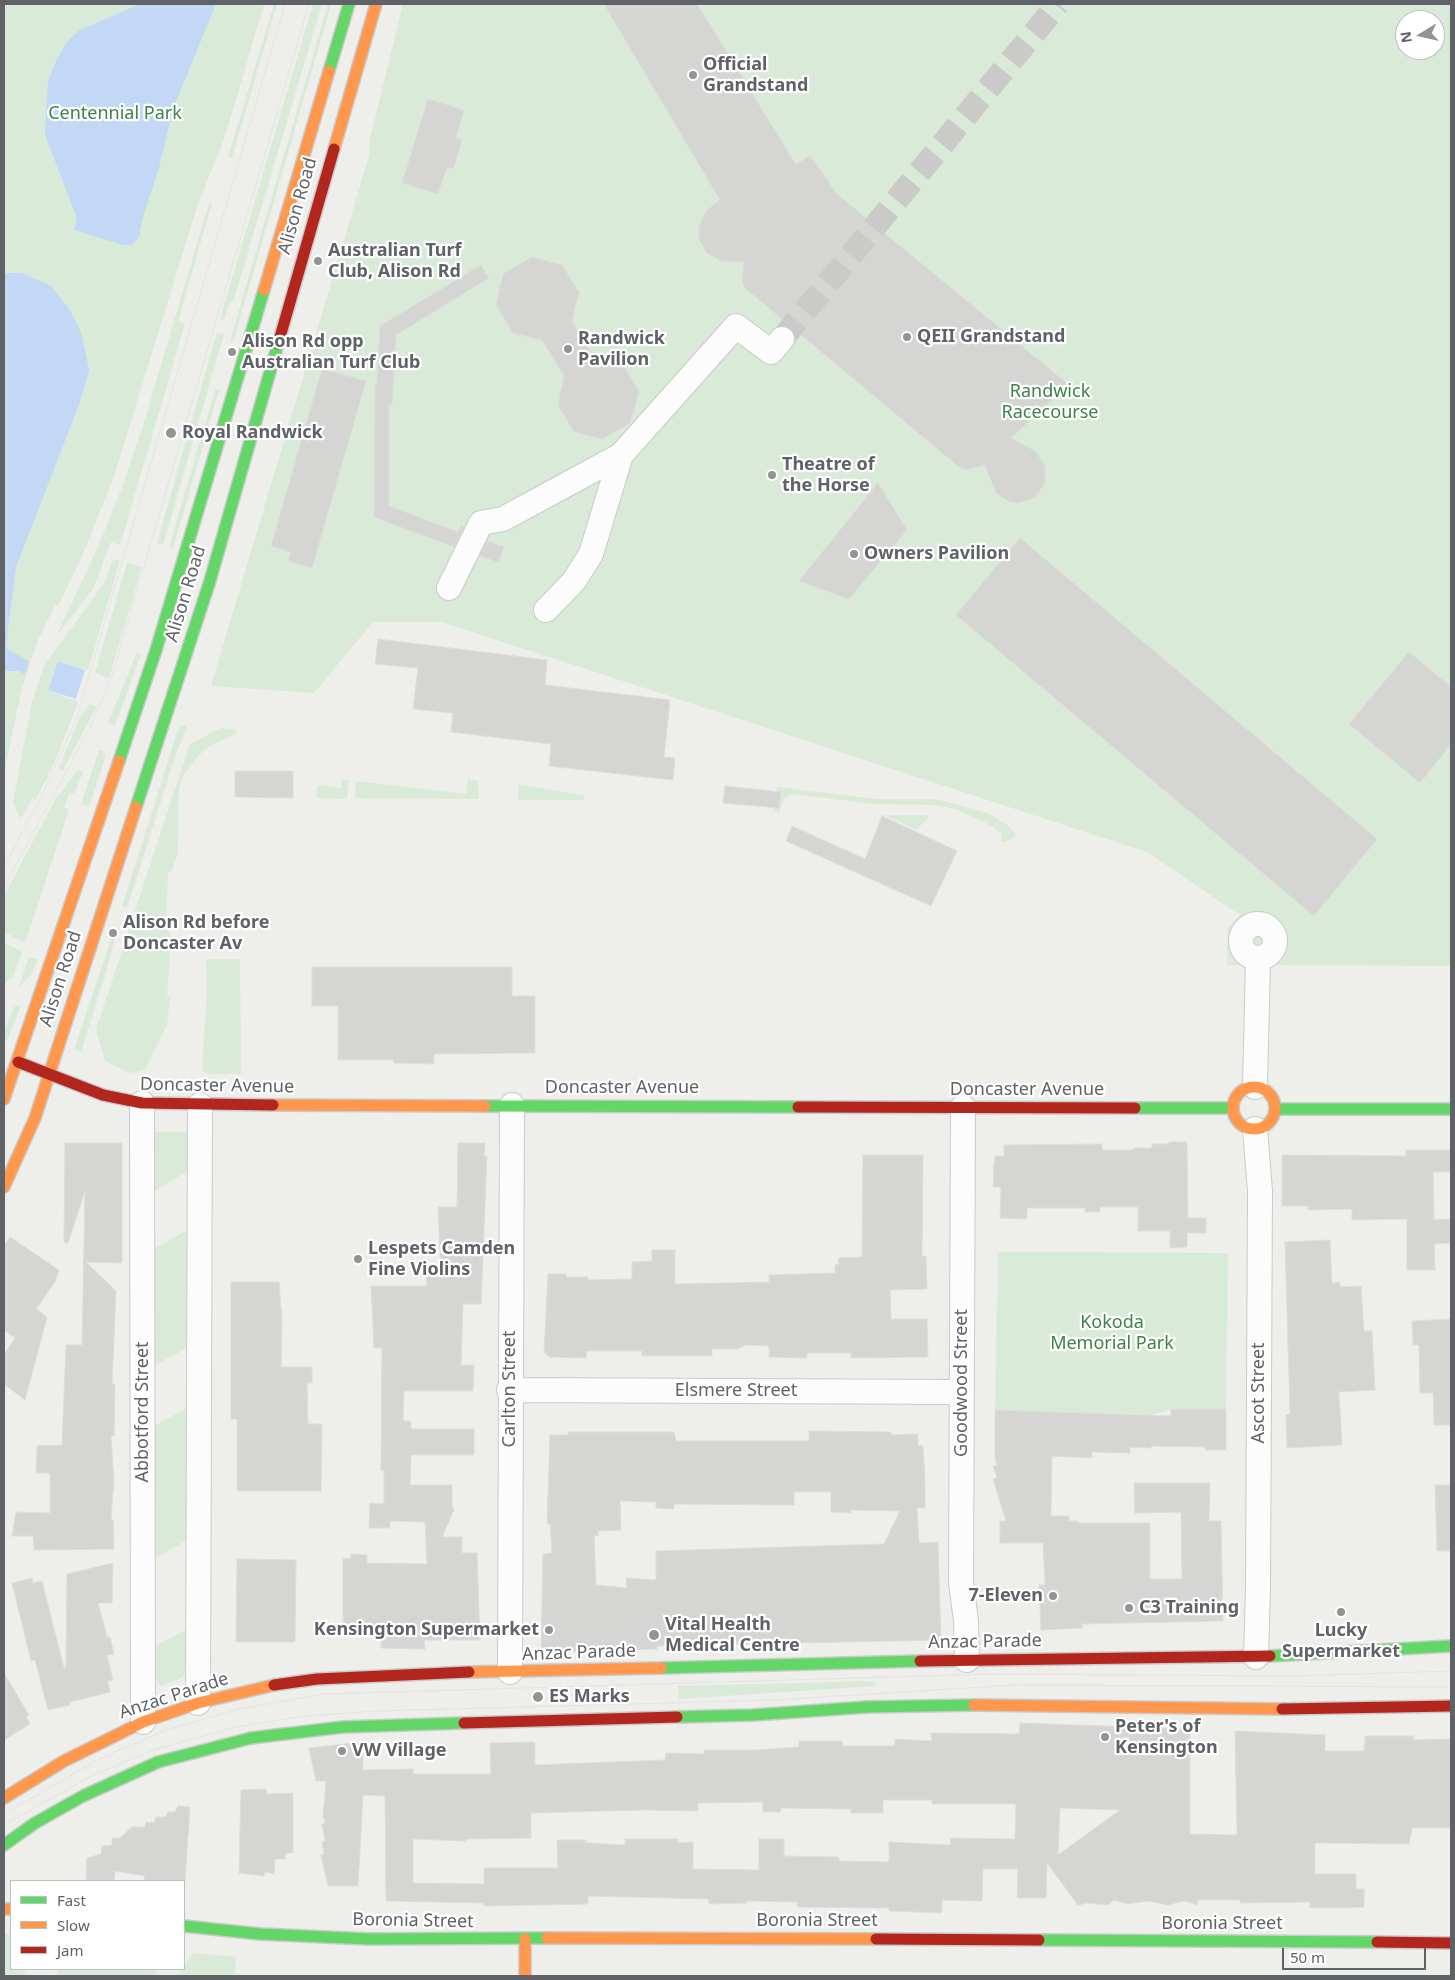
<!DOCTYPE html>
<html>
<head>
<meta charset="utf-8">
<style>
  body { margin:0 }
  #map { position:relative; width:1455px; height:1980px; overflow:hidden; background:#eeeeea; font-family:"Noto Sans",sans-serif }
  canvas { display:block }
  .frame { position:absolute; inset:0; border:5px solid #5f6267; pointer-events:none }
  .legend { position:absolute; left:10px; top:1880px; width:175px; height:90px; box-sizing:border-box; background:#fff; border:1px solid #bfc0c2; margin:0; padding:6px 9px; list-style:none; font-size:15px; color:#5f6267 }
  .legend li { display:flex; align-items:center; gap:10px; height:25px }
  .legend b { width:25px; border:1px solid #bfc0c2 }
  .north { position:absolute; left:1395px; top:10px; width:50px; height:50px; box-sizing:border-box; background:#fff; border:1px solid #bfc0c2; border-radius:50%; rotate:261deg; font-size:14px; font-weight:700; line-height:20px; text-align:center; color:#5f6267 }
  .north::after { content:''; display:block; margin:auto; width:18px; height:22px; background:#919395; clip-path:polygon(50% 0,100% 100%,50% 72%,0 100%) }
  .scale { position:absolute; left:1282px; top:1948px; width:144px; height:22px; box-sizing:border-box; border:2px solid #5f6267; border-top:0; padding-left:6px; font-size:15px; line-height:18px; white-space:nowrap; color:#5f6267; -webkit-text-stroke:4px #fff; paint-order:stroke }
</style>
</head>
<body>
<div id="map">
<canvas width="1455" height="1980"></canvas>
<div class="frame"></div>
<ul class="legend">
<li><b style="height:6px;background:#63d668"></b>Fast</li>
<li><b style="height:6px;background:#ff974d"></b>Slow</li>
<li><b style="height:6px;background:#b3261e"></b>Jam</li>
</ul>
<div class="north">N</div>
<div class="scale">50 m</div>
</div>
<script>
const context = document.querySelector('canvas').getContext('2d');
context.lineJoin = 'round';
function fillPath(path, color) {
  context.fillStyle = color;
  context.fill(path, 'evenodd');
}
function toPath(rows) {
  const path = new Path2D();
  for (const r of rows) {
    if (r.length === 3) {
      path.moveTo(r[0] + r[2], r[1]);
      path.arc(r[0], r[1], r[2], 0, 2 * Math.PI);
      continue;
    }
    path.moveTo(r[0], r[1]);
    for (let i = 2; i < r.length; i += 2) path.lineTo(r[i], r[i + 1]);
  }
  return path;
}
function strokePath(path, color, width, dash) {
  context.strokeStyle = color;
  context.lineWidth = width;
  context.lineCap = dash ? 'butt' : 'round';
  context.setLineDash(dash || []);
  context.stroke(path);
}
function drawText(font, color, halo, rows, align = 'center') {
  context.font = font + ' "Noto Sans",sans-serif';
  context.lineWidth = 4.5;
  context.setLineDash([]);
  context.textBaseline = 'middle';
  context.strokeStyle = halo;
  context.fillStyle = color;
  for (const [text, x, y, turn = 0] of rows) {
    context.save();
    context.translate(x, y);
    context.rotate((+turn || 0) * Math.PI / 180);
    context.textAlign = isNaN(turn) ? turn : align;
    if (halo) context.strokeText(text, 0, 0);
    context.fillText(text, 0, 0);
    context.restore();
  }
}
fillPath(toPath([
  [4,4,264,4,226,134,198,204,114,476,82,556,58,606,55,605,37,642,21,692,4,773],
  [274,4,277,4,232,158,228,157],
  [313,4,322,4,234,299,228,305,224,320,220,319],
  [328,4,331,4,322,36,233,342,230,341],
  [403,4,1451,4,1451,966,1227,965,1228,927,1240,915,1147,852,442,622,373,622,314,693,211,686,369,156,370,139],
  [1405,20,1435,20,1435,50,1405,50],
  [209,203,212,203,178,322,185,324,120,545,111,542,93,589,59,633,58,632,98,547,121,490,142,429],
  [217,332,224,334,163,545,157,543],
  [215,390,219,390,193,480,173,548,169,547],
  [113,559,120,561,88,670,58,661,48,690,78,702,57,757,36,800,32,798,21,819,13,802,32,702,40,677,45,664,105,582],
  [127,563,142,567,109,678,95,673],
  [137,652,141,654,115,726,108,723],
  [89,704,97,706,63,770,59,768,82,712,85,713],
  [185,725,187,728,177,751,127,908,122,906,177,733,179,728],
  [221,728,237,730,236,734,211,745,199,755,183,776,179,788,178,853,171,872,168,873,166,921,171,937,167,995,170,996,167,1025,145,1070,130,1073,105,1061,96,1029,190,744],
  [99,750,104,751,103,754,106,755,89,807,81,804],
  [77,770,83,772,74,794,69,793,64,807,69,809,67,816,25,943,4,932,4,896,57,796,59,796],
  [342,779,349,780,347,799,317,798,317,785,341,788],
  [468,779,478,781,478,799,355,798,356,781,466,794],
  [518,785,584,795,584,800,518,800],
  [777,787,876,799,937,799,990,814,1010,827,1016,835,1009,841,1002,842,1001,833,990,825,955,809,936,805,875,804,792,794,784,799,779,813,774,811],
  [884,815,926,815,929,817,916,830],
  [112,937,114,941,108,965,81,1052,74,1049],
  [4,942,22,952,13,977,4,983],
  [29,957,38,959,32,974,19,987],
  [206,959,240,959,241,1074,208,1074,202,1070,207,992],
  [19,1005,20,1008,7,1041,4,1041,4,1032,14,1007],
  [154,1132,191,1132,192,1169,154,1191],
  [191,1228,191,1346,153,1366,154,1249],
  [998,1252,1228,1253,1226,1409,1171,1409,1152,1415,995,1410],
  [190,1406,189,1539,152,1560,153,1427],
  [189,1628,188,1664,186,1671,182,1678,160,1686,152,1669,151,1648],
  [875,1681,875,1686,679,1699,678,1686],
  [4,1934,11,1935,11,1969,26,1969,24,1976,4,1976],
  [193,1953,236,1957,235,1976,177,1976],
  [59,1969,157,1969,154,1976,56,1976]
]), '#d9ead9');
fillPath(toPath([
  [140,4,216,4,173,109,159,168,143,217,139,237,132,245,123,245,74,230,77,218,45,135,46,111,48,81,57,59,68,40,80,30],
  [4,273,22,273,51,286,70,310,82,335,89,370,80,402,16,567,6,644,7,649,29,661,25,674,19,671,4,671],
  [58,661,85,670,76,699,48,690]
]), '#c2d8f5');
const building = toPath([
  [604,4,697,4,796,165,810,155,837,194,1069,385,1011,438,1035,451,1045,466,1045,483,1035,497,1019,503,1010,502,996,493,985,465,966,470,959,467,745,288,742,282,744,262,721,261,706,252,699,239,699,226,706,211,720,200,604,4],
  [428,99,464,110,456,137,462,140,453,169,447,167,438,194,402,183,428,99],
  [532,257,562,265,579,292,572,321,594,358,623,365,639,392,630,423,603,439,574,432,558,405,564,376,542,340,513,333,496,305,503,274,532,257],
  [481,265,489,278,396,335,392,405,389,405,389,506,458,532,461,525,464,527,454,547,374,517,375,384,377,385,380,326,481,265],
  [322,369,366,381,312,568,288,561,291,552,271,546,322,369],
  [878,483,907,530,849,599,799,581,878,483],
  [1020,538,1377,839,1314,916,956,615,1020,538],
  [487,541,504,547,498,562,480,556,487,541],
  [378,639,547,660,545,685,670,700,664,757,675,758,673,780,549,766,551,744,451,732,453,713,413,709,418,668,375,664,378,639],
  [1409,652,1451,687,1451,744,1420,783,1349,724,1409,652],
  [235,771,293,771,293,798,235,797,235,771],
  [725,786,781,792,779,808,723,803,725,786],
  [882,816,957,851,931,906,786,841,792,826,865,859,882,816],
  [312,967,512,967,512,996,535,996,535,1053,434,1054,434,1064,394,1063,394,1060,338,1060,338,1006,312,1006,312,967],
  [1169,1142,1187,1142,1188,1218,1206,1218,1206,1233,1187,1233,1187,1247,1170,1248,1170,1231,1138,1231,1138,1207,1100,1207,1100,1212,1085,1212,1085,1208,1027,1208,1027,1219,1000,1218,1001,1187,993,1187,994,1164,995,1156,1004,1156,1004,1145,1101,1144,1103,1150,1134,1150,1134,1148,1152,1148,1152,1144,1169,1144,1169,1142],
  [65,1143,122,1143,122,1263,86,1262,116,1291,112,1384,115,1384,114,1436,111,1436,114,1481,111,1518,113,1520,114,1549,34,1550,33,1536,12,1536,16,1512,50,1513,50,1473,36,1473,37,1446,62,1445,66,1345,82,1345,85,1191,68,1243,64,1242,65,1143],
  [458,1143,485,1143,484,1156,487,1156,481,1304,463,1304,461,1365,474,1365,473,1391,404,1391,403,1421,411,1421,411,1429,474,1429,474,1455,411,1455,410,1485,452,1485,452,1506,454,1510,442,1537,462,1537,462,1553,477,1553,480,1640,424,1640,425,1649,381,1648,381,1636,343,1635,343,1559,351,1558,351,1554,367,1555,367,1563,427,1564,425,1522,390,1521,390,1528,369,1528,370,1503,384,1504,384,1470,381,1470,382,1348,374,1348,371,1286,427,1286,426,1276,441,1276,438,1207,457,1207,458,1143],
  [1406,1150,1451,1150,1451,1172,1433,1172,1434,1220,1451,1219,1451,1243,1434,1244,1435,1270,1407,1270,1407,1219,1352,1220,1352,1209,1308,1210,1308,1206,1282,1206,1282,1155,1406,1156,1406,1150],
  [863,1155,923,1155,922,1256,926,1256,927,1289,890,1290,891,1319,927,1319,928,1357,851,1358,851,1353,807,1353,807,1358,769,1357,769,1346,745,1345,738,1349,712,1349,712,1356,642,1356,642,1351,587,1351,586,1358,549,1357,544,1352,548,1274,566,1274,566,1277,588,1277,588,1280,632,1279,632,1262,652,1261,652,1250,675,1250,675,1284,769,1282,769,1275,835,1273,835,1265,839,1264,838,1258,862,1257,863,1155],
  [10,1237,59,1270,55,1282,36,1309,47,1317,25,1400,4,1384,4,1355,15,1338,4,1330,4,1246,10,1237],
  [1330,1240,1332,1283,1340,1282,1340,1287,1361,1286,1364,1331,1372,1331,1375,1390,1339,1392,1342,1445,1287,1448,1286,1415,1290,1414,1285,1242,1330,1240],
  [231,1282,279,1282,282,1319,281,1367,312,1367,312,1383,307,1383,308,1424,322,1424,321,1491,237,1491,237,1419,231,1419,231,1282],
  [1451,1319,1451,1425,1434,1425,1433,1393,1420,1393,1419,1345,1413,1345,1412,1321,1451,1319],
  [1171,1409,1226,1409,1226,1450,1205,1450,1205,1447,1151,1446,1151,1448,1130,1447,1130,1453,1092,1452,1092,1458,1052,1456,1051,1516,1069,1516,1069,1521,1078,1521,1078,1523,1150,1523,1150,1579,1182,1579,1181,1512,1135,1513,1134,1483,1210,1483,1209,1521,1221,1521,1223,1621,1082,1624,1082,1628,1041,1630,1039,1585,1045,1585,1043,1543,1000,1543,1000,1521,1006,1521,993,1479,997,1478,993,1466,997,1465,995,1458,995,1410,1171,1416,1171,1409],
  [809,1431,891,1432,891,1435,918,1434,918,1446,923,1446,925,1482,925,1508,917,1508,919,1543,938,1542,941,1640,657,1646,657,1649,541,1652,543,1554,552,1553,550,1524,547,1524,550,1435,568,1435,568,1432,674,1432,676,1441,809,1441,809,1431],
  [794,1492,831,1492,831,1512,851,1513,851,1510,900,1511,884,1544,656,1551,656,1580,626,1578,627,1588,596,1585,594,1535,598,1536,598,1531,621,1530,620,1501,656,1502,656,1508,674,1509,674,1504,794,1505,794,1492],
  [1435,1485,1451,1485,1451,1551,1437,1551,1435,1485],
  [237,1559,296,1560,295,1642,236,1642,237,1559],
  [113,1563,112,1603,98,1603,107,1637,110,1637,114,1654,107,1655,113,1680,108,1681,110,1692,70,1702,70,1705,48,1710,35,1660,31,1661,12,1583,32,1578,33,1583,42,1581,64,1668,66,1667,67,1574,113,1563],
  [4,1673,29,1715,26,1716,30,1724,4,1740,4,1673],
  [1020,1723,1190,1729,1190,1834,1237,1835,1235,1731,1325,1735,1325,1751,1364,1751,1365,1736,1414,1736,1413,1740,1451,1739,1451,1828,1412,1828,1409,1844,1315,1843,1315,1874,1356,1874,1356,1889,1364,1889,1364,1907,1344,1908,1310,1908,1310,1902,1240,1903,1240,1900,1197,1900,1198,1905,1184,1901,1168,1905,1149,1901,1127,1904,1114,1900,1108,1905,1087,1903,1078,1905,1047,1863,1046,1898,1017,1898,1018,1869,983,1869,982,1901,942,1900,942,1913,889,1911,889,1908,797,1907,797,1902,747,1901,747,1903,709,1904,709,1899,588,1896,588,1904,539,1905,484,1906,484,1903,386,1901,385,1796,363,1795,358,1886,328,1886,321,1855,324,1854,322,1842,325,1841,322,1824,325,1823,323,1816,326,1781,316,1781,309,1748,363,1742,363,1770,413,1769,413,1774,491,1774,490,1743,535,1742,535,1765,665,1760,666,1753,704,1754,704,1750,755,1750,799,1747,799,1741,842,1741,843,1746,895,1746,895,1739,932,1741,931,1733,1019,1734,1020,1723],
  [883,1800,932,1800,932,1804,1016,1804,1015,1839,951,1838,950,1845,889,1842,889,1862,839,1861,839,1857,784,1856,784,1839,759,1839,759,1870,693,1869,693,1842,678,1843,678,1839,625,1839,625,1845,586,1843,586,1840,557,1840,558,1868,484,1868,484,1884,413,1883,413,1839,466,1841,466,1839,531,1838,531,1813,644,1810,698,1811,698,1803,763,1802,763,1812,780,1812,781,1808,851,1809,851,1813,883,1813,883,1800],
  [1060,1808,1120,1810,1058,1855,1060,1808],
  [266,1789,267,1794,293,1793,293,1853,286,1853,285,1859,275,1859,274,1874,265,1872,264,1876,239,1873,241,1790,266,1789],
  [178,1806,190,1807,185,1881,144,1881,145,1876,115,1871,114,1881,86,1881,87,1858,101,1854,102,1846,112,1845,112,1838,120,1838,132,1827,145,1827,146,1822,154,1823,156,1817,166,1817,168,1812,175,1812,178,1806]
]);
fillPath(building, '#d5d5d3');
strokePath(building, '#deddda', 1);
strokePath(toPath([
  [782,339,1058,4]
]), '#cacbc9', 24, [24, 12]);
const street = toPath([
  [449,588,481,523,503,519,621,455],
  [546,610,574,581,591,554,621,455,736,326,771,352,782,339],
  [1258,941,17],
  [1255,1087,1258,959],
  [142,1103,143,1722],
  [963,1107,961,1582,966,1621,967,1660],
  [1255,1129,1260,1191,1258,1588,1256,1657],
  [509,1390,962,1392],
  [510,1672,512,1105],
  [198,1703,200,1105]
]);
const fast = toPath([
  [329,71,349,4],
  [119,761,156,650,264,290],
  [136,807,209,584,278,344],
  [485,1106,798,1107],
  [1135,1108,1233,1108],
  [1275,1109,1451,1109],
  [1270,1656,1451,1646],
  [661,1668,920,1661],
  [677,1717,753,1715,867,1707,974,1705],
  [4,1845,35,1823,83,1796,158,1762,251,1738,343,1727,464,1723],
  [184,1926,260,1934,369,1939,547,1938],
  [1039,1940,1377,1942]
]);
const slow = toPath([
  [334,149,376,4],
  [264,290,329,71],
  [1254,1108,21],
  [4,1099,119,761],
  [273,1105,485,1106],
  [4,1187,35,1118,136,807],
  [469,1672,661,1668],
  [974,1705,1282,1709],
  [4,1798,64,1761,143,1722,198,1703,274,1685],
  [4,1909,11,1909],
  [547,1938,876,1939],
  [525,1939,525,1976]
]);
const jam = toPath([
  [278,344,334,149],
  [18,1062,103,1095,142,1103,273,1105],
  [798,1107,1135,1108],
  [920,1661,1270,1656],
  [274,1685,317,1679,469,1672],
  [1282,1709,1451,1706],
  [464,1723,677,1717],
  [876,1939,1039,1940],
  [1377,1942,1451,1943]
]);
strokePath(street, '#cacaca', 26);
strokePath(fast, '#cacaca', 14);
strokePath(slow, '#cacaca', 14);
strokePath(jam, '#cacaca', 14);
strokePath(street, '#fcfcfc', 24);
strokePath(fast, '#63d668', 11);
strokePath(slow, '#ff974d', 11);
strokePath(jam, '#b3261e', 11);
strokePath(toPath([
  [4,867,41,797,75,723,285,4],
  [4,887,91,725,111,679,309,4],
  [4,1814,99,1759,166,1730,239,1709,324,1694,989,1674,1293,1676,1451,1671],
  [4,1825,92,1776,156,1749,236,1727,304,1716,378,1711,776,1700,1014,1685,1451,1687]
]), '#e4e4e3', 1);
for (const [x, y, r, color] of [
  [693,75,5,"#919395"],
  [318,261,5,"#919395"],
  [907,337,5,"#919395"],
  [568,349,5,"#919395"],
  [232,352,5,"#919395"],
  [171,433,6,"#919395"],
  [772,475,5,"#919395"],
  [854,554,5,"#919395"],
  [113,933,5,"#919395"],
  [358,1259,5,"#919395"],
  [1053,1596,5,"#919395"],
  [1129,1608,5,"#919395"],
  [1341,1612,5,"#919395"],
  [549,1630,5,"#919395"],
  [654,1635,6,"#919395"],
  [538,1697,6,"#919395"],
  [1105,1737,5,"#919395"],
  [342,1751,5,"#919395"]
]) {
  const dot = new Path2D();
  dot.arc(x, y, r, 0, 2 * Math.PI);
  context.fillStyle = color;
  context.fill(dot);
  strokePath(dot, '#fff', 2);
}
drawText('bold 18px', '#5f6267', '#fff', [
  ["Official",703,65],
  ["Grandstand",703,86],
  ["Australian Turf",328,251],
  ["Club, Alison Rd",328,272],
  ["QEII Grandstand",917,337],
  ["Randwick",578,339],
  ["Pavilion",578,360],
  ["Alison Rd opp",242,342],
  ["Australian Turf Club",242,363],
  ["Royal Randwick",182,433],
  ["Theatre of",782,465],
  ["the Horse",782,486],
  ["Owners Pavilion",864,554],
  ["Alison Rd before",123,923],
  ["Doncaster Av",123,944],
  ["Lespets Camden",368,1249],
  ["Fine Violins",368,1270],
  ["7-Eleven",1043,1596,"right"],
  ["C3 Training",1139,1608],
  ["Vital Health",665,1625],
  ["Medical Centre",665,1646],
  ["Kensington Supermarket",539,1630,"right"],
  ["Lucky",1341,1631,"center"],
  ["Supermarket",1341,1652,"center"],
  ["ES Marks",549,1697],
  ["Peter's of",1115,1727],
  ["Kensington",1115,1748],
  ["VW Village",352,1751]
], 'left');
drawText('18px', '#3b8348', '#fff', [
  ["Centennial Park",115,114],
  ["Randwick",1050,392],
  ["Racecourse",1050,413],
  ["Kokoda",1112,1323],
  ["Memorial Park",1112,1344]
]);
drawText('18px', '#5f6267', '#fff', [
  ["Alison Road",298,206,-74],
  ["Alison Road",186,594,-73],
  ["Alison Road",61,979,-72],
  ["Doncaster Avenue",217,1086,1],
  ["Doncaster Avenue",622,1088],
  ["Doncaster Avenue",1027,1090],
  ["Goodwood Street",962,1383,-90],
  ["Carlton Street",510,1389,-90],
  ["Elsmere Street",736,1391],
  ["Ascot Street",1259,1393,-90],
  ["Abbotford Street",143,1412,-90],
  ["Anzac Parade",985,1642,-1],
  ["Anzac Parade",579,1653,-2],
  ["Anzac Parade",174,1696,-18],
  ["Boronia Street",413,1921,1],
  ["Boronia Street",817,1921],
  ["Boronia Street",1222,1924]
]);
</script>
</body>
</html>
